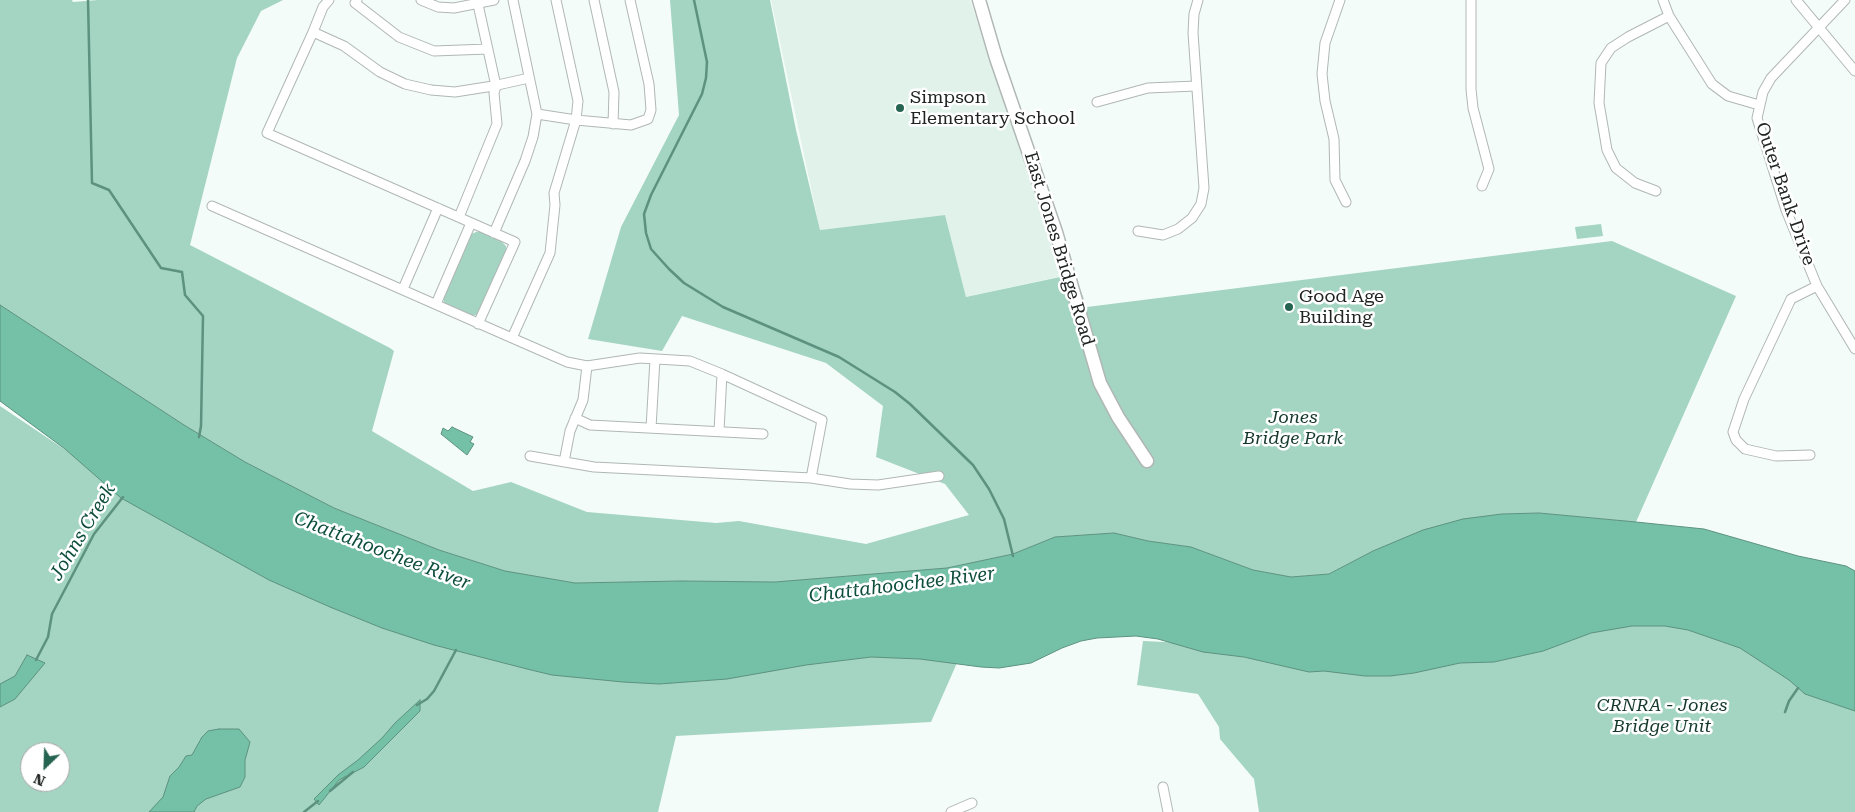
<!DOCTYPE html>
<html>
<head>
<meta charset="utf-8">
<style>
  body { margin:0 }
  #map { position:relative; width:1855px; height:812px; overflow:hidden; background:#f4fcf9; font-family:"Roboto Serif",serif }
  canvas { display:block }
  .north { position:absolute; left:20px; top:742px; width:50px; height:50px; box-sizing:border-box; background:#fff; border:1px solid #a6a7a7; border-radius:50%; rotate:204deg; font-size:14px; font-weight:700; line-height:20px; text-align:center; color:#202322 }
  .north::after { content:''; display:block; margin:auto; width:18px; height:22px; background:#256450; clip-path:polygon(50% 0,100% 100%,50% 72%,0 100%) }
</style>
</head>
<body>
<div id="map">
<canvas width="1855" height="812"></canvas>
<div class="north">N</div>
</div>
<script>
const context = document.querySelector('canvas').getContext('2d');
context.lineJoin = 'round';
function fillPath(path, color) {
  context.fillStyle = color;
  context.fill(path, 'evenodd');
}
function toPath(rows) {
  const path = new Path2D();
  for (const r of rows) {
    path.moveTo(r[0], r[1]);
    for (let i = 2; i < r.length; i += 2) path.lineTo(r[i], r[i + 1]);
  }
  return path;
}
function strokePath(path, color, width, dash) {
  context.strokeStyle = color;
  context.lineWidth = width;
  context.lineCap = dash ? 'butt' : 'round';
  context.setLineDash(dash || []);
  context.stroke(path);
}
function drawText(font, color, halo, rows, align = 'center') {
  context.font = font + ' "Roboto Serif",serif';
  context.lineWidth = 5;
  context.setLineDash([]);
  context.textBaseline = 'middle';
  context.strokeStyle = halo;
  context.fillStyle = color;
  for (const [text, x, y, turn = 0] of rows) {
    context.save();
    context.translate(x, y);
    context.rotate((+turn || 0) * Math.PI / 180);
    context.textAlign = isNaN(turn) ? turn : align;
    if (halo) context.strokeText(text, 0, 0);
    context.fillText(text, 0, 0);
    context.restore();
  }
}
fillPath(toPath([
  [771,0,970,0,1062,276,966,297,945,215,820,230]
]), '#e1f2eb');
fillPath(toPath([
  [0,0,72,0,73,2,98,0,283,0,261,11,237,58,190,245,390,348,394,351,372,431,473,491,511,482,587,512,716,523,739,521,866,544,969,515,945,484,876,457,883,406,826,363,682,316,662,351,588,339,621,227,679,115,670,0,770,0,796,130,820,230,945,215,966,297,1074,274,1087,307,1612,241,1736,296,1636,522,1539,513,1502,514,1373,551,1329,574,1291,577,1253,570,1191,547,1148,541,1114,533,1055,537,1013,554,947,568,775,582,681,581,575,583,505,571,439,550,334,508,245,462,184,425,0,305],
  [1601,224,1603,236,1577,239,1575,227],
  [479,231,501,241,506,246,506,252,480,313,476,315,470,316,447,306,444,302,443,296,471,234],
  [0,406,85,463,258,568,971,631,931,722,676,736,658,812,0,812],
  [30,752,60,752,60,782,30,782],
  [1693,623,1855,699,1855,812,1259,812,1254,779,1220,739,1219,727,1198,694,1137,685,1143,641,1228,645]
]), '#a4d4c2');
const water = toPath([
  [0,305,184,425,245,462,334,508,439,550,505,571,575,583,681,581,775,582,947,568,1013,554,1055,537,1114,533,1148,541,1191,547,1253,570,1291,577,1329,574,1373,551,1423,530,1463,519,1502,514,1539,513,1636,522,1704,529,1798,556,1846,566,1855,571,1855,711,1805,694,1789,680,1740,648,1688,630,1665,626,1632,626,1591,633,1543,651,1494,662,1460,663,1414,673,1390,676,1365,676,1324,671,1309,672,1244,657,1203,652,1158,639,1136,636,1097,638,1081,641,1062,648,1031,663,999,668,981,667,920,659,871,657,806,665,727,679,659,684,623,682,552,675,531,670,434,645,382,628,330,607,269,580,121,498,65,449,0,401,0,305],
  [452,427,473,437,470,442,474,444,467,455,441,434,443,428,448,431,452,427],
  [27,655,45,663,15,699,0,707,0,684,15,676,27,655],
  [420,700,420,711,364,767,339,780,319,805,314,799,338,775,358,760,382,738,395,723,420,700],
  [219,729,239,729,250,742,245,760,245,777,240,787,206,799,197,806,194,812,149,812,163,797,170,776,179,767,186,756,192,755,202,737,208,731,219,729]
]);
fillPath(water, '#75c1a7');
strokePath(water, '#5c927f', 1);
strokePath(toPath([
  [88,0,92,183,109,190,161,268,182,272,185,295,203,316,201,426,199,437],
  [694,0,707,62,706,78,702,94,651,195,644,214,646,233,651,249,669,269,684,283,723,307,839,357,895,392,910,404,973,465,989,489,1004,519,1013,556],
  [36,660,48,637,52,614,94,534,123,497],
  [417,705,427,699,434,691,456,650],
  [1785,712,1789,701,1798,688],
  [330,791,353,772],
  [304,812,318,801]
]), '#5c927f', 2.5);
const street = toPath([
  [329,0,323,7,313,32,344,46,380,72,405,84,431,90,455,92,493,86,529,78],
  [357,0,355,3,399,37,434,51,488,49],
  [421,0,438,7,454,8,494,0],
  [594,0,614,92,613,124],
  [1340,0,1325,43,1322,74,1325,101,1334,139,1335,180,1346,202],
  [1471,0,1471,89,1473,108,1489,169,1482,186],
  [1663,0,1669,16,1712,84,1728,96,1759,105],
  [1796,0,1855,71],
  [1845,0,1771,78,1763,92,1757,118,1786,210,1817,286,1855,349],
  [313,32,267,133,515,242,478,324],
  [1097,102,1148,88,1196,86],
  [537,114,576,120,631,125,648,119,651,110,649,84,630,0],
  [1656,191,1635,183,1616,168,1607,150,1599,103,1601,63,1611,48,1628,37,1669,16],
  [212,206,512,338,550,253,555,205,554,193,576,120,578,101,556,0],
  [459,217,497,124,494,93,496,86,477,0],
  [1138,231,1163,235,1178,229,1192,218,1201,204,1204,188,1193,33,1194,14,1198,0],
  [494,233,525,161,533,137,537,114,513,0],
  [403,289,438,208],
  [436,304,471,223],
  [512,338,567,362,587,366,640,358,690,361,722,374,822,420,811,478],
  [575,418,590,425,763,434],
  [651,428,655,359],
  [719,431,722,374],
  [1810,455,1776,456,1745,449,1736,440,1733,432,1744,399,1791,299,1817,286],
  [530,456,594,467,811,478,850,484,878,485,939,476],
  [564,462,570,431,583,400,587,366],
  [1163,787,1168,812],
  [951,812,972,803]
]);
const secondary = toPath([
  [979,0,996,58,1056,232,1100,383,1118,417,1147,461]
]);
strokePath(street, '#b0b7b4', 11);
strokePath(secondary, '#b0b7b4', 15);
strokePath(street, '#fff', 9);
strokePath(secondary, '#fff', 12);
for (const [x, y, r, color] of [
  [900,108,5,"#256450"],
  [1289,307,5,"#256450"]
]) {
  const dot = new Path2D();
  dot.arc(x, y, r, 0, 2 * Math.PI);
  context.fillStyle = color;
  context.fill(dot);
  strokePath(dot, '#fff', 2);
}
drawText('18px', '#202322', '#fff', [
  ["Simpson",910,98],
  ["Elementary School",910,119],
  ["Good Age",1299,297],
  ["Building",1299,318]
], 'left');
drawText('18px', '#202322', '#fff', [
  ["Outer Bank Drive",1785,194,71],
  ["East Jones Bridge Road",1059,249,73]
]);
drawText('italic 18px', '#15382d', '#fff', [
  ["Jones",1293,418],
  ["Bridge Park",1293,439],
  ["CRNRA - Jones",1662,706],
  ["Bridge Unit",1662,727]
]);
drawText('italic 19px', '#0c4d3b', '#fff', [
  ["Johns Creek",83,532,-59],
  ["Chattahoochee River",382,551,21],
  ["Chattahoochee River",902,585,-7]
]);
</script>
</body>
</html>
